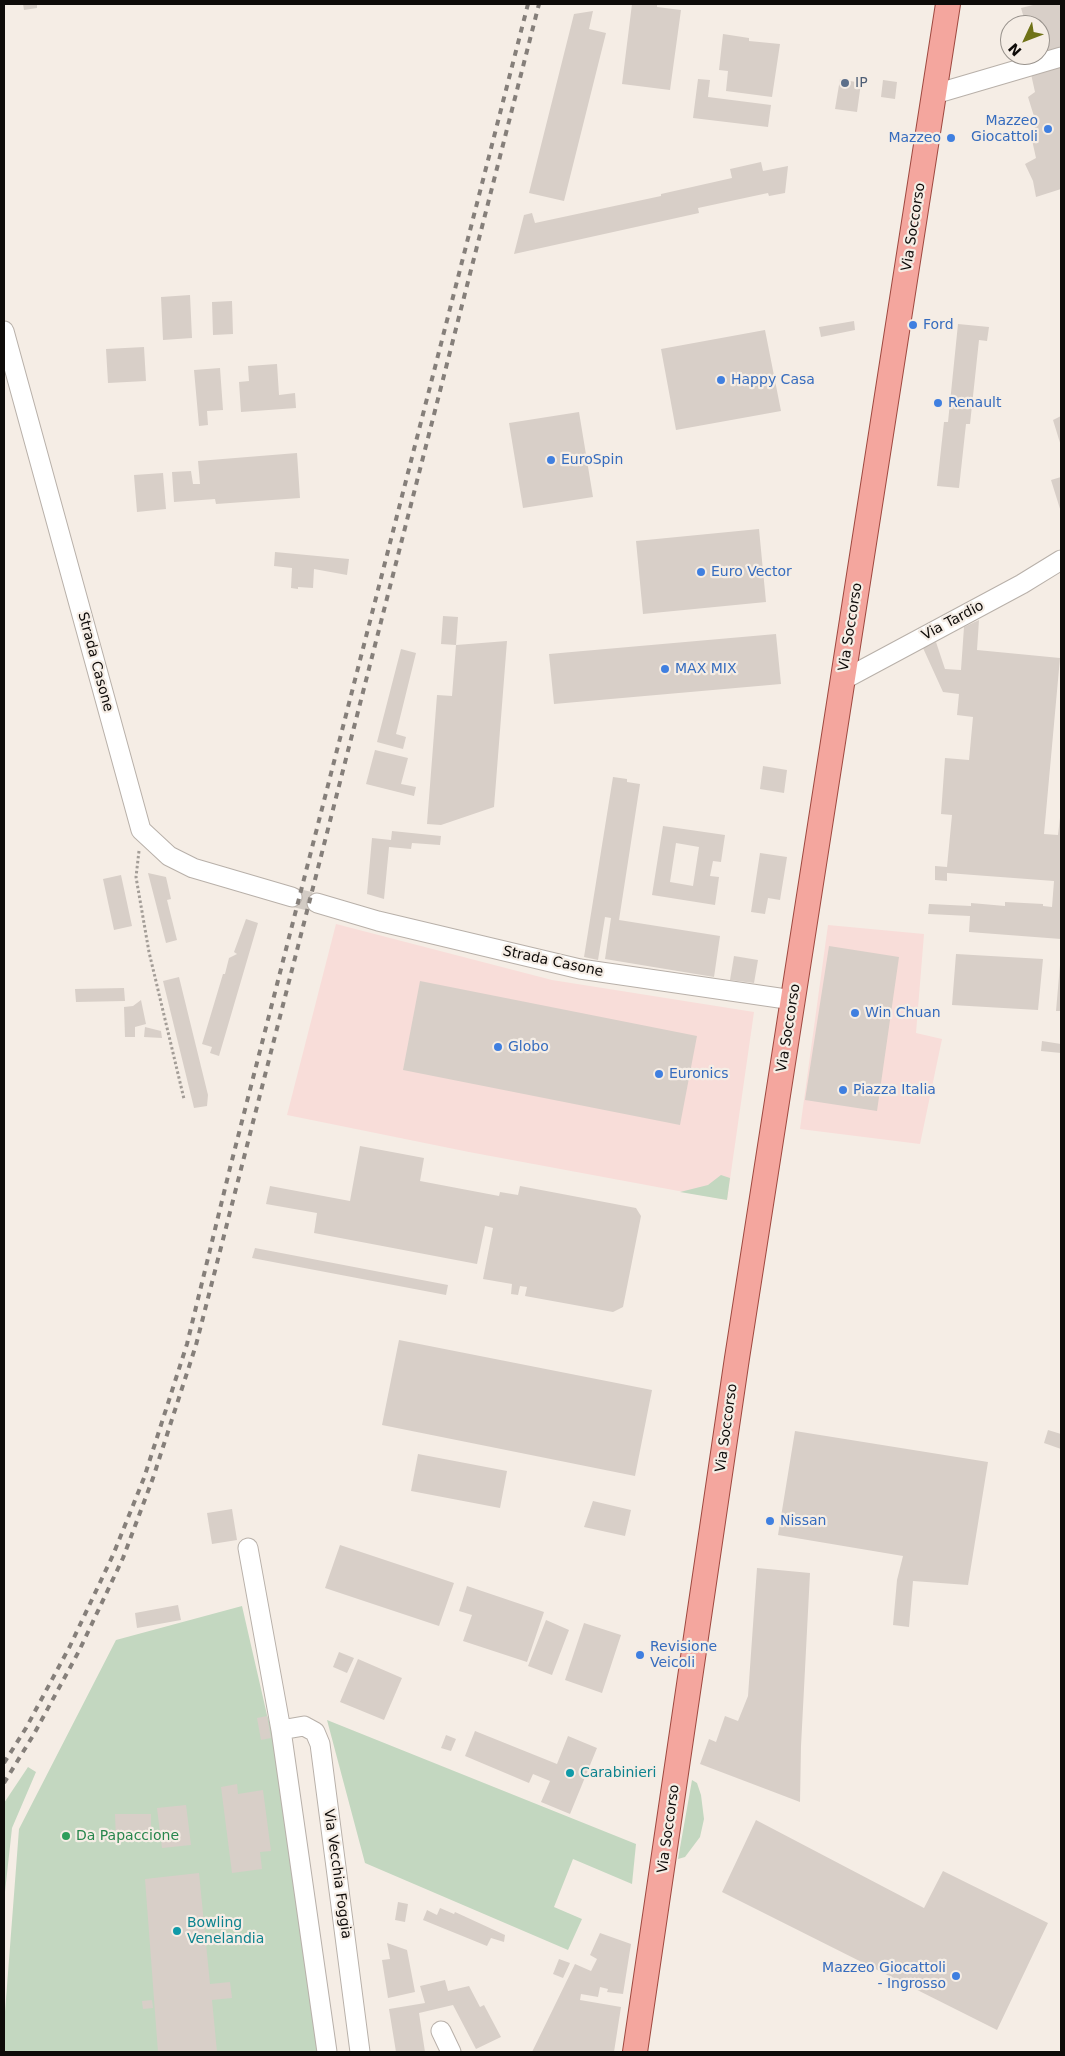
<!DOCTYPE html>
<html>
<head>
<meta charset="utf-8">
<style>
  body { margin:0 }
  #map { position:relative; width:1065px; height:2056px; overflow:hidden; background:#f5ede5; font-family:"DejaVu Sans",sans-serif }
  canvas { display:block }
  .frame { position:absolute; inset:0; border:5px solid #0e0b09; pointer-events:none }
  .north { position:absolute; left:1000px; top:15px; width:50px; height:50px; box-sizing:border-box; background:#f5ede5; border:1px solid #99938d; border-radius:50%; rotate:227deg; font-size:14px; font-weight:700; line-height:20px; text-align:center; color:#0e0b09 }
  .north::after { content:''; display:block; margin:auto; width:18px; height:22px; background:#6f7217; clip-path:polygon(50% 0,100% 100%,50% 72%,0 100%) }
</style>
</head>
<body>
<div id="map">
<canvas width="1065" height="2056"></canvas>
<div class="frame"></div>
<div class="north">N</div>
</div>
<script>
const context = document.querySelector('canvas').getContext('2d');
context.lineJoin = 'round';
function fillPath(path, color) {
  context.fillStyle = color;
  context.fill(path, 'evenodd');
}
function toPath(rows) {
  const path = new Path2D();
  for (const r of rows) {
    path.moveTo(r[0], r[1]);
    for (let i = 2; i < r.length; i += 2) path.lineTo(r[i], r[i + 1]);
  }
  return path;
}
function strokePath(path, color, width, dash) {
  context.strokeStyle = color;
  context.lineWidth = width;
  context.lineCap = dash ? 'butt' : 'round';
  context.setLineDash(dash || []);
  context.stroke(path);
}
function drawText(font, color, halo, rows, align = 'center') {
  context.font = font + ' "DejaVu Sans",sans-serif';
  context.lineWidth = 4.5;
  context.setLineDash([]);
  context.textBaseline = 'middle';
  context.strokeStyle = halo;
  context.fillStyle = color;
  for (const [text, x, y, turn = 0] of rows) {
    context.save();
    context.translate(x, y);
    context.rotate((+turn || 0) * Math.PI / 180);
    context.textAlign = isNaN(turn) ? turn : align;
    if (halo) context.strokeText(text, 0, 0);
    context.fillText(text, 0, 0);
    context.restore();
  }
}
fillPath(toPath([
  [336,924,552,980,754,1012,727,1200,469,1152,287,1115],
  [828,925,924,934,916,1033,942,1039,920,1144,800,1129]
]), '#f8ddd9');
fillPath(toPath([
  [721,1175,730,1178,727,1200,680,1192,708,1185],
  [242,1606,267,1715,277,1745,299,1876,317,2052,4,2052,4,2025,19,1829,116,1640],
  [327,1720,636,1844,632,1884,573,1859,554,1907,582,1919,568,1950,365,1863],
  [28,1767,36,1772,12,1828,4,1901,4,1803],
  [692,1780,697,1783,701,1795,704,1819,700,1837,685,1857,678,1859]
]), '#c3d7c0');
fillPath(toPath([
  [23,4,37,4,37,8,24,10],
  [632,4,657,4,657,7,681,10,670,90,622,84],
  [1037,4,1061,4,1061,50,1040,55,1040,25,1026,25,1021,8],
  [593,11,589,29,606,33,564,201,529,193,574,14],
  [723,34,749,38,749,41,780,44,772,97,726,91,728,71,719,70],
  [1061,65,1061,189,1036,197,1033,181,1025,164,1036,158,1030,131,1037,126,1028,97,1035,92,1031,74],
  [698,79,710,80,708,97,771,105,768,127,693,118],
  [840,79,861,83,857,112,835,109],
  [883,80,897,82,895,99,881,97],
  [761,162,763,171,788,166,785,193,769,196,768,193,698,208,699,213,514,254,524,215,532,213,535,223,661,196,661,194,732,178,730,169],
  [190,295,192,338,163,340,161,297],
  [232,301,233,334,213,335,212,302],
  [854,321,855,330,821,337,819,327],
  [958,324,989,327,987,341,979,340,970,424,966,424,959,488,937,486,944,422,948,422],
  [765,330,781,411,676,430,661,349],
  [144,347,146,381,108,383,106,349],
  [277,364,279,395,295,393,296,408,241,412,239,382,249,381,248,366],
  [220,368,223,410,207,411,208,425,199,426,194,370],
  [579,412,593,497,523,508,509,423],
  [1061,416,1061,446,1053,420],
  [297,453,300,498,216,504,215,499,174,502,172,472,191,471,193,484,200,484,198,461],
  [163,473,166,509,137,512,134,475],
  [1061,477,1061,512,1051,480],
  [759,529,766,602,643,614,636,541],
  [275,552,349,559,347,575,314,569,313,588,298,587,298,589,291,588,292,568,274,566],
  [443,616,458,617,456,645,441,644],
  [979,620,977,650,1060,658,1044,834,1058,835,1061,809,1061,939,969,932,970,916,928,914,929,904,971,906,971,903,1005,906,1005,902,1043,904,1043,906,1052,907,1054,881,947,873,947,881,935,880,935,866,947,867,952,815,941,814,945,758,969,760,973,717,957,715,959,694,943,692,923,648,936,642,945,669,961,670,964,627],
  [776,634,781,684,554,704,549,654],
  [507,641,494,807,441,825,427,824,437,695,452,696,456,645],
  [401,649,416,653,396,734,406,737,403,749,377,742],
  [375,750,408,758,401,784,416,787,414,796,366,784],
  [763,766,787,770,784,793,760,789],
  [613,777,627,779,627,782,640,784,619,920,720,936,714,977,605,959,611,918,605,917,598,960,584,957],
  [663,826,725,835,721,862,713,861,710,876,719,877,715,905,652,895],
  [676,843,699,847,693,886,670,882],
  [392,831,441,836,440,845,412,843,411,849,389,847,384,899,367,894,372,838,391,840],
  [760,853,787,857,780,900,768,898,765,914,751,912],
  [148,873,166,877,171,899,167,900,177,940,166,943],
  [121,875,132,926,114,930,103,879],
  [246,919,258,923,219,1056,210,1053,212,1047,202,1044,223,974,225,974,229,958,237,954,234,952],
  [829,946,899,957,877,1111,805,1100],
  [956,954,1043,959,1038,1010,952,1005],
  [734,956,758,960,754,983,730,980],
  [1060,965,1061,965,1061,1011,1056,1011],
  [179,977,208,1095,207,1106,194,1108,163,981],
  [420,981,697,1036,680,1125,403,1070],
  [124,988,125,1001,76,1002,75,989],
  [141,1000,146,1024,135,1027,135,1037,125,1037,124,1007,133,1006],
  [145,1027,161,1031,162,1038,144,1037],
  [1042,1041,1061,1044,1061,1053,1041,1051],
  [360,1146,424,1158,420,1181,499,1196,500,1192,518,1195,520,1186,636,1208,641,1216,623,1307,613,1312,525,1296,527,1287,520,1286,518,1295,511,1294,512,1284,483,1279,493,1228,485,1226,477,1264,314,1233,317,1213,266,1204,270,1186,350,1201],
  [255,1248,448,1285,446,1295,252,1258],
  [399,1340,652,1390,635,1476,382,1425],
  [1048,1430,1061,1434,1061,1449,1044,1443],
  [795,1431,988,1462,968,1585,913,1581,909,1627,893,1625,897,1580,903,1556,778,1535],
  [418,1454,507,1471,500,1508,411,1491],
  [593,1501,631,1510,625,1536,584,1527],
  [232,1509,237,1540,212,1544,207,1513],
  [340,1545,454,1583,439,1626,325,1588],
  [757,1568,810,1573,801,1746,800,1802,700,1764,709,1739,716,1742,725,1716,738,1721,748,1696],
  [467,1586,544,1612,527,1662,463,1641,472,1615,459,1611],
  [178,1605,181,1620,137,1628,135,1613],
  [546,1620,569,1630,552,1675,528,1666],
  [584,1623,621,1635,602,1693,565,1680],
  [339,1652,354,1658,347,1673,333,1667],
  [358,1659,402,1678,384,1720,340,1702],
  [267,1716,271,1738,261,1740,257,1718],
  [475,1731,557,1764,568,1736,597,1748,570,1814,541,1802,550,1781,533,1774,529,1783,465,1756],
  [446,1735,456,1739,451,1751,441,1748],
  [237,1784,238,1794,263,1790,271,1851,260,1852,262,1869,232,1873,221,1787],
  [186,1805,191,1845,162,1848,157,1808],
  [115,1814,151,1814,151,1839,116,1839],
  [756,1820,924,1908,943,1871,1048,1923,997,2030,722,1892],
  [199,1873,210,1984,230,1982,232,1998,212,2000,217,2052,158,2052,145,1879],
  [398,1902,408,1904,405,1922,395,1920],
  [440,1908,454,1914,455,1912,505,1935,504,1942,491,1938,487,1946,423,1920,427,1910,437,1915],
  [600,1933,631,1944,623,1994,607,1992,608,1989,600,1987,598,1997,581,1994,580,2000,621,2007,614,2052,532,2052,575,1964,591,1971,597,1959,590,1955],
  [387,1943,407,1950,415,1992,388,1998,382,1960,390,1959],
  [559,1959,570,1963,563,1978,553,1974],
  [445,1980,448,1991,469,1986,480,2007,484,2005,501,2037,476,2049,453,2005,419,2013,425,2052,396,2052,389,2009,425,2003,420,1986],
  [152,2000,153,2008,143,2009,142,2001]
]), '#d8cfc8');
strokePath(toPath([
  [292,897,317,903]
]), '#d2cbc4', 19, [19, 9]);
const minor = toPath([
  [935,94,1061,57],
  [4,331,141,830,169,856,193,868,292,897],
  [843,680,1022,584,1061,560],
  [317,903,378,921,580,969,793,1000],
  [248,1548,281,1730,327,2052],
  [281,1730,304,1726,315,1732,320,1744,360,2052],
  [441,2031,451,2052]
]);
const major = toPath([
  [635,2052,737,1358,948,4]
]);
strokePath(minor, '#b8b0a9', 21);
strokePath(major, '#9f4940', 26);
strokePath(toPath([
  [139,851,136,877,149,952,184,1099]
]), '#a39d97', 3, [2.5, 2.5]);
strokePath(minor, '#fff', 19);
strokePath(major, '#f4a69e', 24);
strokePath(toPath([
  [4,1763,26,1728,70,1646,113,1555,144,1478,187,1344,230,1168,528,4],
  [4,1783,34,1734,79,1651,123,1558,153,1478,196,1345,539,4]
]), '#857f7a', 4, [6, 6]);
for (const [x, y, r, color] of [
  [845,83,5,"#5c6f8a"],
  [1048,129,5,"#3f7fe0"],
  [951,138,5,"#3f7fe0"],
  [913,325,5,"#3f7fe0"],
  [721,380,5,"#3f7fe0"],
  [938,403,5,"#3f7fe0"],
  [551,460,5,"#3f7fe0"],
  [701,572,5,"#3f7fe0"],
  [665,669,5,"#3f7fe0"],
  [855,1013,5,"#3f7fe0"],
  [498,1047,5,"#3f7fe0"],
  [659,1074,5,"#3f7fe0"],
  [843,1090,5,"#3f7fe0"],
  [770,1521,5,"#3f7fe0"],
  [640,1655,5,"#3f7fe0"],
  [570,1773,5,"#0f9aa8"],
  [66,1836,5,"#2e9e5b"],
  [177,1931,5,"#0f9aa8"],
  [956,1976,5,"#3f7fe0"]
]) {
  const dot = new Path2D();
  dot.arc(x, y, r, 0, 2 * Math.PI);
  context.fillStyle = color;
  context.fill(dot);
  strokePath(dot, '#f5ede5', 2);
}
drawText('14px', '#4e5e75', '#f5ede5', [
  ["IP",855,83]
], 'left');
drawText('14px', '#366cbe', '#f5ede5', [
  ["Mazzeo",1038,121,"right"],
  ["Giocattoli",1038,137,"right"],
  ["Mazzeo",941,138,"right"],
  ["Ford",923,325],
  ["Happy Casa",731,380],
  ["Renault",948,403],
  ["EuroSpin",561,460],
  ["Euro Vector",711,572],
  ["MAX MIX",675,669],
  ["Win Chuan",865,1013],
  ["Globo",508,1047],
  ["Euronics",669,1074],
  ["Piazza Italia",853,1090],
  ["Nissan",780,1521],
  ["Revisione",650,1647],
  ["Veicoli",650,1663],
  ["Mazzeo Giocattoli",946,1968,"right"],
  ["- Ingrosso",946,1984,"right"]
], 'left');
drawText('14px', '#0e0b09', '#f5ede5', [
  ["Via Soccorso",914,227,-81],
  ["Via Tardio",953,621,-28],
  ["Via Soccorso",851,627,-81],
  ["Strada Casone",95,662,75],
  ["Strada Casone",553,962,12],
  ["Via Soccorso",789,1028,-81],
  ["Via Soccorso",727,1428,-82],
  ["Via Soccorso",669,1829,-82],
  ["Via Vecchia Foggia",337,1874,82]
]);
drawText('14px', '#0d838f', '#f5ede5', [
  ["Carabinieri",580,1773],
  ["Bowling",187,1923],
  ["Venelandia",187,1939]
], 'left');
drawText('14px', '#27864d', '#f5ede5', [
  ["Da Papaccione",76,1836]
], 'left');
</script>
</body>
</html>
